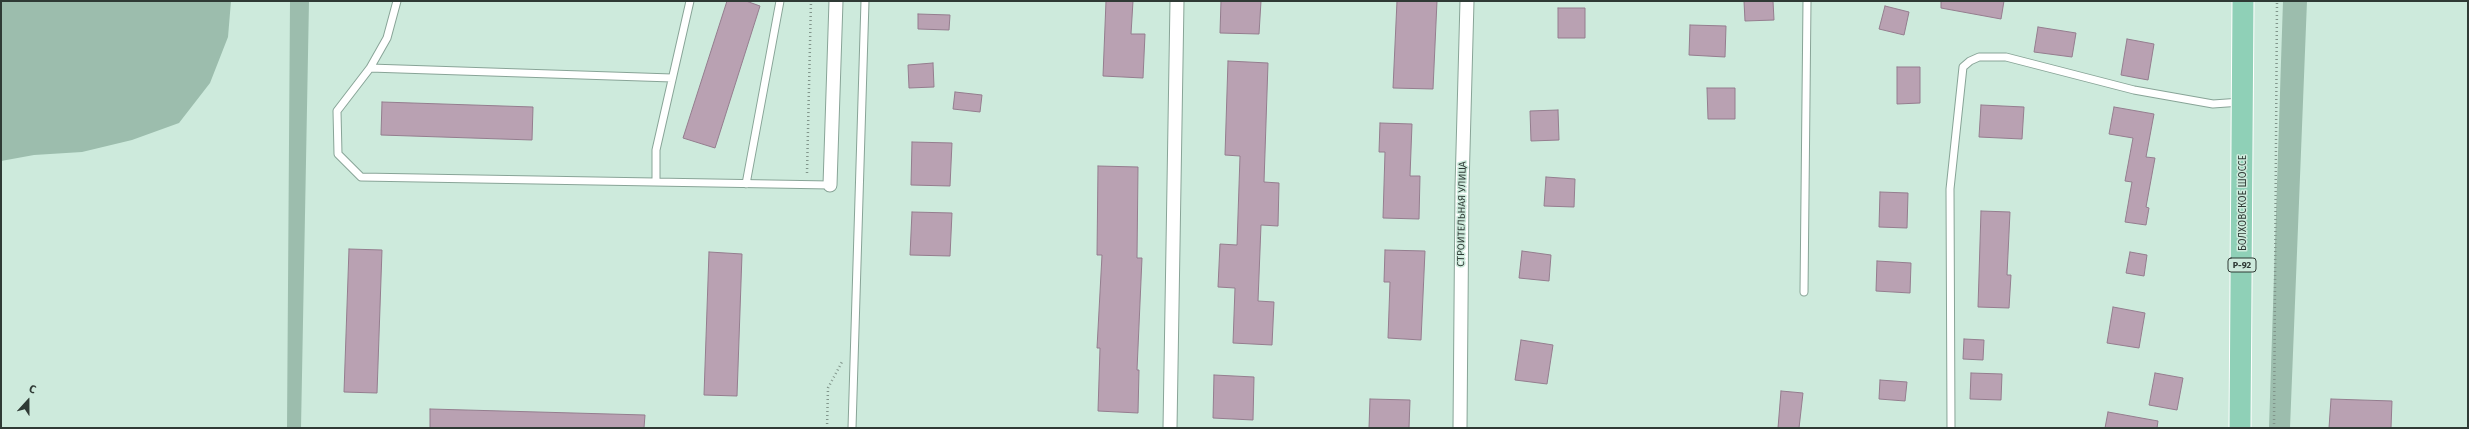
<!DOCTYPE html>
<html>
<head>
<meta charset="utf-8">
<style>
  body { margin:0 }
  #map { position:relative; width:2469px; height:429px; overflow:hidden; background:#cdeadc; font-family:"Fira Sans",sans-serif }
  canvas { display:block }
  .frame { position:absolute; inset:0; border:2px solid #2f3a35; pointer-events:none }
  .north { position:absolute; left:8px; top:381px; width:40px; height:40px; -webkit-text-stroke:3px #cdeadc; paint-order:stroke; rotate:21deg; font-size:11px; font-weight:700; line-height:16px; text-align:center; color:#2f3a35 }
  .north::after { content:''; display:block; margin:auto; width:14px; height:18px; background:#2f3a35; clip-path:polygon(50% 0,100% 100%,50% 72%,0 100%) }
</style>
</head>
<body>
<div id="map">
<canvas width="2469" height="429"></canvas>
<div class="frame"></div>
<div class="north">С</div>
</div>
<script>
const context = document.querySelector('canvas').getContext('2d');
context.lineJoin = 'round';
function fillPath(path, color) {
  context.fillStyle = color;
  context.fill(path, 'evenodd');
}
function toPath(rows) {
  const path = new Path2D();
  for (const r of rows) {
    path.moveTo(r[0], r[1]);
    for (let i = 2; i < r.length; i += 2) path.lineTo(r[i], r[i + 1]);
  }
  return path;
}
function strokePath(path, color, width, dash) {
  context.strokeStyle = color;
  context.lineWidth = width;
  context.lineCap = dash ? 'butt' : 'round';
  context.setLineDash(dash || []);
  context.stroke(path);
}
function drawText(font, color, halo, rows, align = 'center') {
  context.font = font + ' "Fira Sans",sans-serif';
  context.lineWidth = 3;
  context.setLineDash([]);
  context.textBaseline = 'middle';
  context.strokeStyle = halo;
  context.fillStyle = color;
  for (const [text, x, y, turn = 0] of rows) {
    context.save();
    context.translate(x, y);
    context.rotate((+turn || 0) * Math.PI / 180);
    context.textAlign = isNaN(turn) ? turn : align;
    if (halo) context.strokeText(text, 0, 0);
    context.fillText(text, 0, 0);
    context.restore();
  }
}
fillPath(toPath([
  [1,1,231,1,228,37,210,83,179,123,132,140,82,152,34,155,1,161],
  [290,1,309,1,301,428,287,428],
  [2283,1,2307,1,2290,428,2269,428]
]), '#9cbdad');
const building = toPath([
  [727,1,746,1,760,6,715,148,683,138,727,1],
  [1106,1,1133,1,1131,34,1145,34,1143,78,1103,76,1106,1],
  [1221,1,1261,1,1259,34,1220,33,1221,1],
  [1397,1,1437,1,1433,89,1393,88,1397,1],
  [1744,1,1773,1,1774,20,1745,21,1744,1],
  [1941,1,2004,1,2001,19,1941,8,1941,1],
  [1885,6,1909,12,1904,35,1879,29,1885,6],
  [1558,8,1585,8,1585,38,1558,38,1558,8],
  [918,14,950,15,949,30,918,29,918,14],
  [1690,25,1726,26,1725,57,1689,55,1690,25],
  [2038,27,2076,33,2072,57,2034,52,2038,27],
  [2127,39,2154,44,2148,80,2121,75,2127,39],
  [1228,61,1268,63,1264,182,1279,183,1278,226,1261,225,1258,301,1274,302,1272,345,1233,343,1235,288,1218,287,1220,244,1237,245,1240,156,1225,155,1228,61],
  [933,63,934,87,909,88,908,65,933,63],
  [1897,67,1920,67,1920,103,1897,104,1897,67],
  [1707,88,1735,88,1735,119,1708,119,1707,88],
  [955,92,982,95,980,112,953,109,955,92],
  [382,102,533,107,532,140,381,135,382,102],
  [1981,105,2024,107,2022,139,1979,137,1981,105],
  [2114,107,2154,114,2146,157,2155,158,2146,207,2149,208,2146,225,2125,222,2132,182,2125,181,2133,138,2109,134,2114,107],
  [1558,110,1559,140,1531,141,1530,111,1558,110],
  [1380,123,1412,124,1410,176,1420,176,1419,219,1383,218,1385,152,1379,152,1380,123],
  [912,142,952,143,950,186,911,185,912,142],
  [1098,166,1138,167,1137,258,1142,258,1137,370,1139,370,1138,413,1098,411,1100,348,1097,348,1102,255,1097,255,1098,166],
  [1546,177,1575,179,1574,207,1544,206,1546,177],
  [1880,192,1908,193,1907,228,1879,227,1880,192],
  [1981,211,2010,212,2007,275,2011,275,2009,308,1978,307,1981,211],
  [912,212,952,213,950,256,910,255,912,212],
  [349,249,382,250,377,393,344,392,349,249],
  [1385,250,1425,251,1421,340,1388,338,1390,282,1384,282,1385,250],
  [1522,251,1551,255,1549,281,1519,278,1522,251],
  [709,252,742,254,737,396,704,395,709,252],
  [2130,252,2147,255,2144,276,2126,273,2130,252],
  [1877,261,1911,263,1910,293,1876,291,1877,261],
  [2113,307,2145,313,2139,348,2107,343,2113,307],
  [1964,339,1984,340,1983,360,1963,359,1964,339],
  [1521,340,1553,345,1547,384,1515,380,1521,340],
  [1971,373,2002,374,2001,400,1970,399,1971,373],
  [2155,373,2183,378,2177,410,2149,405,2155,373],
  [1214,375,1254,377,1253,420,1213,418,1214,375],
  [1880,380,1907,382,1905,401,1879,399,1880,380],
  [1781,391,1803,393,1799,428,1778,428,1781,391],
  [1370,399,1410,400,1409,428,1369,428,1370,399],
  [2331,399,2392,401,2391,428,2329,428,2331,399],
  [430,409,645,415,644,428,430,428,430,409],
  [2108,412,2158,421,2157,428,2105,428,2108,412]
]);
fillPath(building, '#b9a1b2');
strokePath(building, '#947d8e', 1);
const service = toPath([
  [370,68,387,38,397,1],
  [672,78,370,68,337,111,338,154,361,177,830,185],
  [656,182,656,150,690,1],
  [746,184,780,1],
  [1804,292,1807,1],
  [852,428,865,1],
  [1951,428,1950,189,1963,67,1970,61,1979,57,2006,57,2134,90,2213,104,2241,102]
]);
const minor = toPath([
  [830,185,836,1],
  [1170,428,1177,1],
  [1460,428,1462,187,1467,1]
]);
const primary = toPath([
  [2240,428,2243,1]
]);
strokePath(service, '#88a497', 9);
strokePath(minor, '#88a497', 15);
strokePath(primary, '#fff', 23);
strokePath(toPath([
  [807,173,811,1],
  [827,428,828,388,843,360],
  [2274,428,2277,1]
]), '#81958b', 2.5, [1, 3]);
strokePath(service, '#fff', 7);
strokePath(minor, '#fff', 13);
strokePath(primary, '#8fd0b7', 21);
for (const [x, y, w] of [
  [2242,265,28]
]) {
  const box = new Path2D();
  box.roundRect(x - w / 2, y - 7, w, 14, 3);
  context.fillStyle = '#cdeadc';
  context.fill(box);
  strokePath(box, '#2f3a35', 1);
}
drawText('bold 9px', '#2f3a35', null, [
  ["Р-92",2242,265]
]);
drawText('10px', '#2f3a35', '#cdeadc', [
  ["БОЛХОВСКОЕ ШОССЕ",2243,203,-90],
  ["СТРОИТЕЛЬНАЯ УЛИЦА",1462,214,-89]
]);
</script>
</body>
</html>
